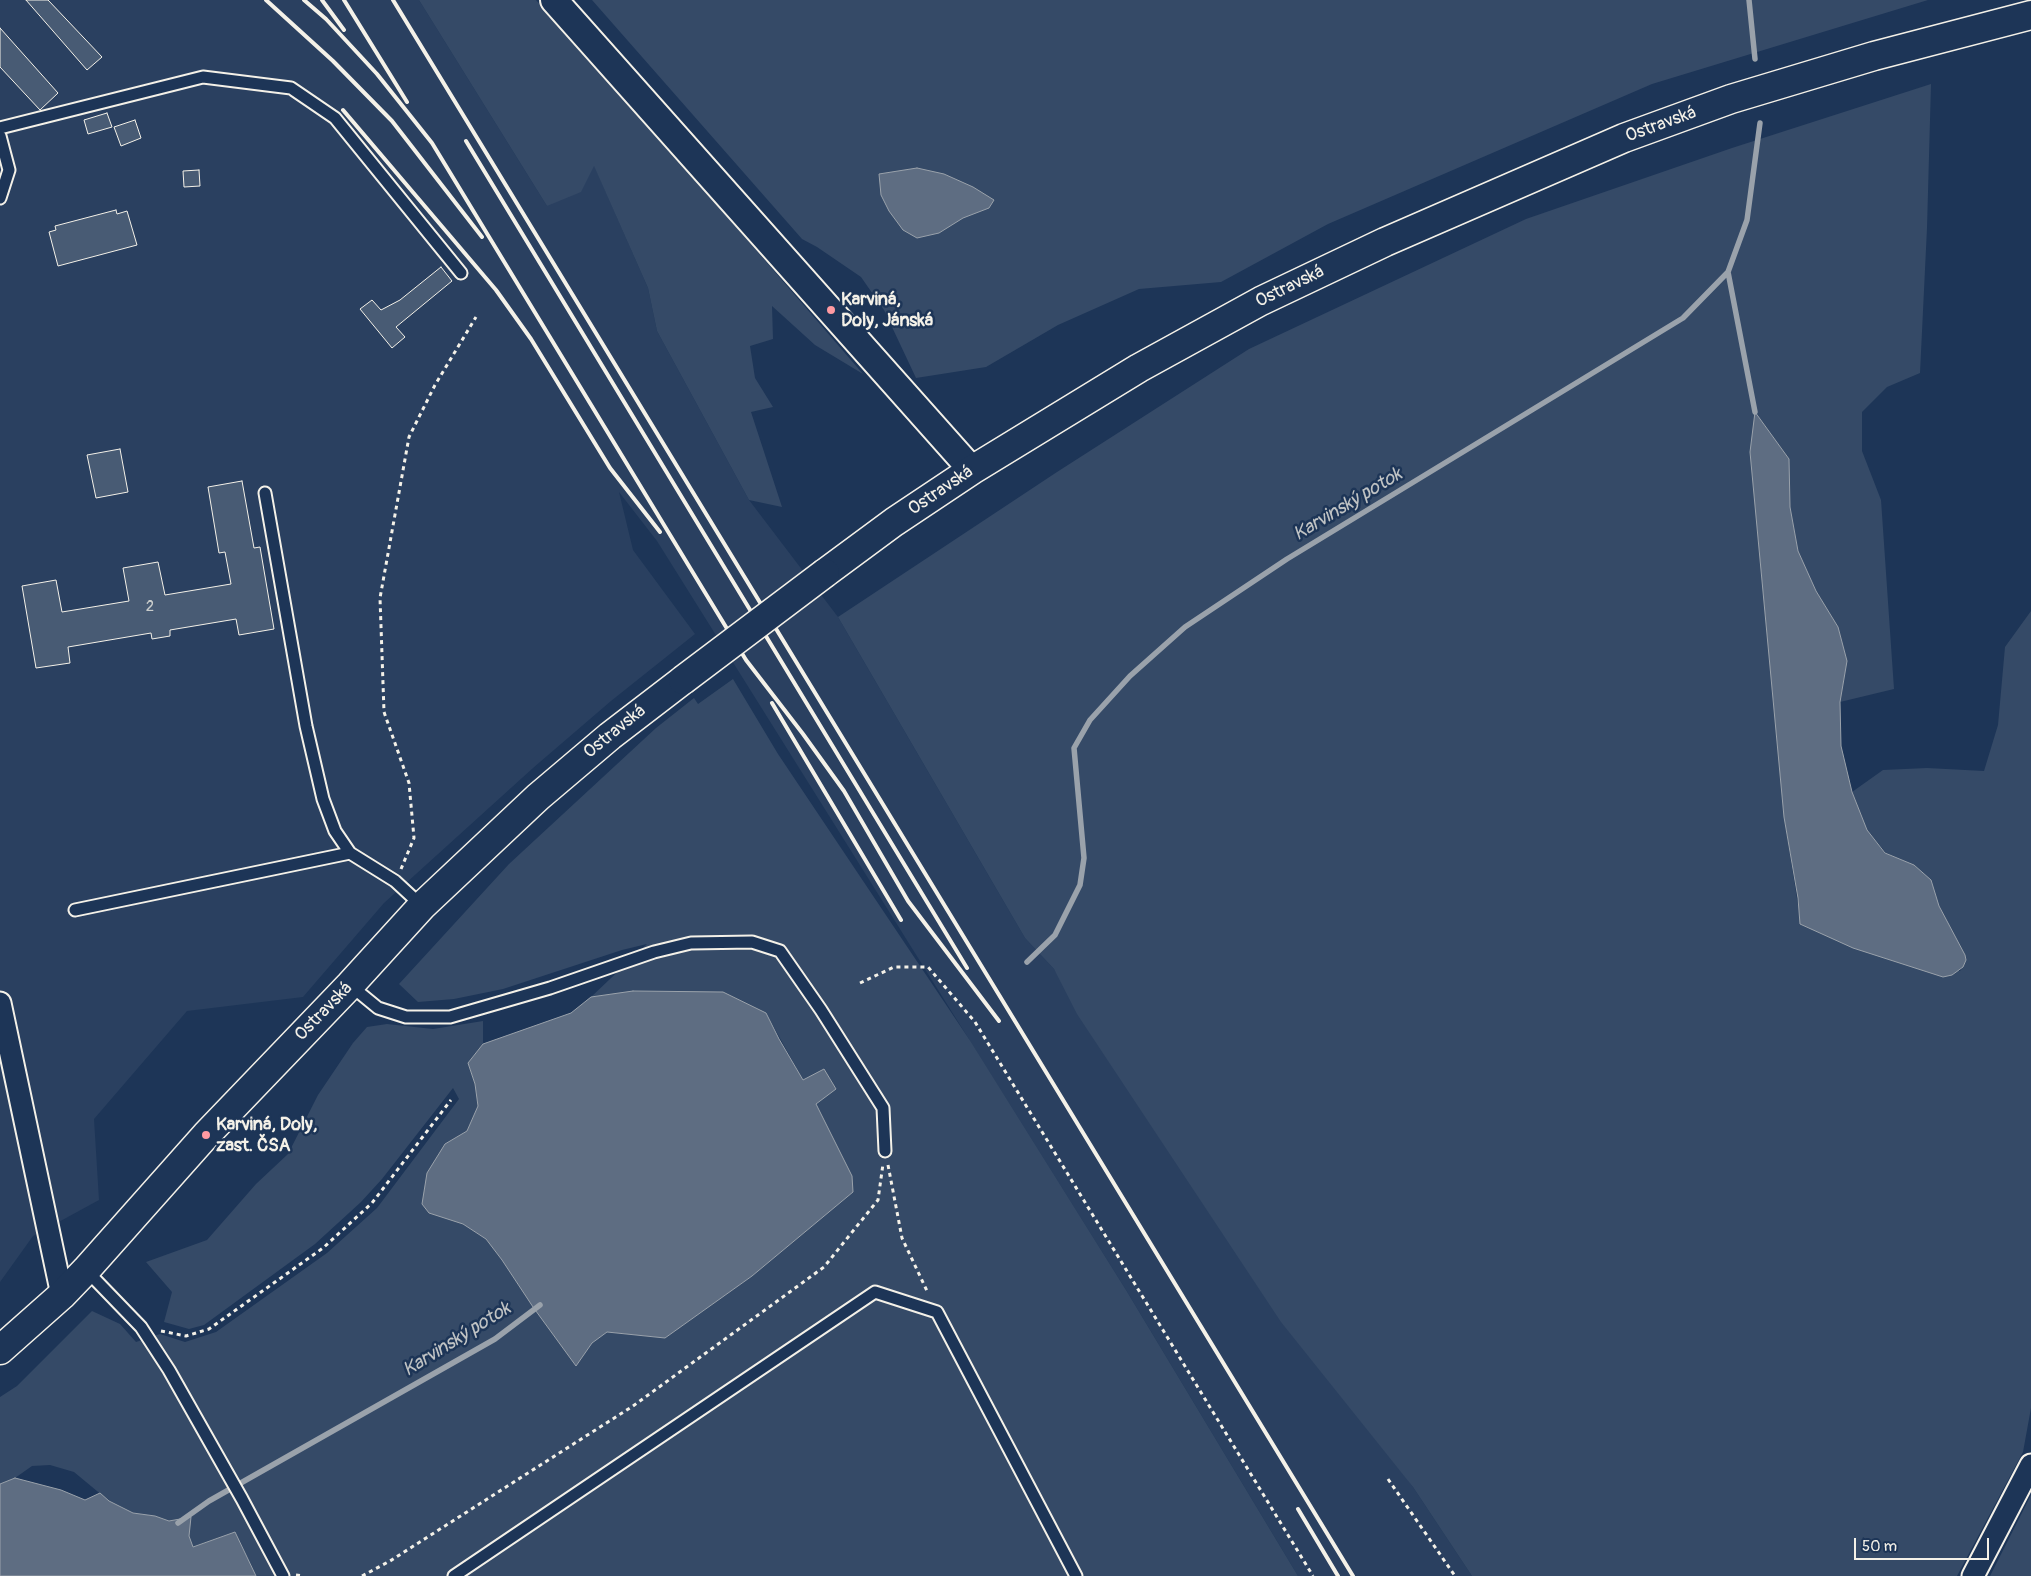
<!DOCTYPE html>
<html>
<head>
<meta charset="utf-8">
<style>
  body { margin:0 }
  #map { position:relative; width:2031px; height:1576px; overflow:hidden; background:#1d3557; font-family:Pangolin,sans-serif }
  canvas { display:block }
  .scale { position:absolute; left:1854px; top:1538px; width:135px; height:22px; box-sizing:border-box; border:2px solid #f4f1e8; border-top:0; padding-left:6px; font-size:15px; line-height:18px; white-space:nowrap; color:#f4f1e8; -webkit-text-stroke:4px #1d3557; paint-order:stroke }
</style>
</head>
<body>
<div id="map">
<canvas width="2031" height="1576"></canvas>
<div class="scale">50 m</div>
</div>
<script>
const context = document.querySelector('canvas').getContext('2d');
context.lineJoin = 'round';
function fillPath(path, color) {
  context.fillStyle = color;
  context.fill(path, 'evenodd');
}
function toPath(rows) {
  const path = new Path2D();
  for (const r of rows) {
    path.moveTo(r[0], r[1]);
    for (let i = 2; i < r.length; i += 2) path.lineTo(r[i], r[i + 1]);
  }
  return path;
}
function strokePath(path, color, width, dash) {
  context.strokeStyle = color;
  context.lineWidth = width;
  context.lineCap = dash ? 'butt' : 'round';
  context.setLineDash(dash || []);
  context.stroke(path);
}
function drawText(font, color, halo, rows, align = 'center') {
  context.font = font + ' Pangolin,sans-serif';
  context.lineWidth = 5;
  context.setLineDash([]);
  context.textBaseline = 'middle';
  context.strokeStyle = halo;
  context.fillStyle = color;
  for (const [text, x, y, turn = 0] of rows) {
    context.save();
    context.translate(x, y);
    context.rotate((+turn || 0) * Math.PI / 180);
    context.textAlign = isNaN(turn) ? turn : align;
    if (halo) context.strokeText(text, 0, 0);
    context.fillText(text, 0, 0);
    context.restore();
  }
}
fillPath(toPath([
  [0,0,419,0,547,206,594,165,648,288,657,331,749,500,838,617,1025,938,1054,969,1413,1487,1472,1576,1298,1576,1126,1290,657,541,619,492,633,550,695,634,611,701,533,768,384,903,303,997,187,1011,94,1119,99,1200,33,1236,0,1282]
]), '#2a4060');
fillPath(toPath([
  [419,0,536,0,668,148,863,374,815,345,772,306,773,339,750,346,755,378,773,407,751,412,782,507,749,500,657,331,648,288,594,166,581,192,547,206],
  [592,0,1928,0,1652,84,1328,224,1221,282,1139,289,1058,325,986,367,916,378,884,310,861,277,817,247,802,239],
  [1931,84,1927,228,1920,373,1887,387,1862,412,1862,451,1881,500,1894,689,1840,702,1847,661,1838,627,1816,591,1798,551,1790,507,1789,459,1756,413,1750,452,1784,817,1801,924,1960,971,1963,967,1966,960,1965,955,1939,906,1931,880,1914,865,1886,853,1867,830,1852,792,1883,770,1927,768,1984,771,1998,725,2005,647,2031,611,2031,1408,2023,1452,1957,1576,1472,1576,1413,1487,1281,1322,1077,1014,1054,969,1025,938,838,617,1057,472,1249,349,1526,219,1732,148],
  [733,679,778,754,971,1042,1126,1290,1298,1576,256,1576,235,1532,192,1547,189,1536,169,1521,155,1516,133,1513,109,1501,74,1472,50,1465,32,1466,15,1478,0,1484,0,1397,17,1386,92,1311,120,1324,136,1342,160,1334,185,1342,216,1332,327,1253,377,1208,459,1099,453,1088,382,1179,361,1202,315,1244,204,1325,189,1329,164,1322,172,1292,146,1262,207,1240,256,1184,288,1154,318,1095,353,1043,367,1027,387,1024,433,1029,483,1021,483,1044,468,1063,475,1084,478,1106,467,1131,445,1144,463,1224,486,1239,502,1260,533,1307,576,1366,592,1343,607,1332,665,1338,752,1276,853,1192,816,1104,836,1088,803,1080,766,1013,671,991,591,997,647,944,622,950,503,989,454,999,418,1002,399,984,509,864,656,728,694,698,698,704],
  [2031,1495,2031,1576,1990,1576]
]), '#354a67');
const water = toPath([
  [917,168,944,174,973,187,994,200,989,208,963,218,939,233,917,238,903,230,889,211,881,195,879,174,917,168],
  [1755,412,1789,459,1790,507,1798,551,1816,591,1838,627,1847,661,1840,702,1841,746,1852,792,1867,830,1885,853,1914,865,1931,880,1939,906,1965,955,1966,960,1963,967,1952,975,1943,977,1853,948,1800,924,1798,898,1784,817,1750,452,1755,412],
  [633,991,723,992,766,1013,779,1039,803,1080,824,1069,836,1089,816,1104,852,1176,853,1192,752,1276,665,1338,607,1332,592,1343,576,1366,533,1307,502,1260,486,1239,463,1224,429,1213,422,1204,427,1173,445,1144,467,1131,478,1106,475,1084,468,1063,483,1044,571,1013,591,997,633,991],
  [15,1478,61,1490,85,1500,100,1493,109,1501,133,1513,155,1516,169,1521,191,1517,189,1536,193,1547,235,1532,256,1576,0,1576,0,1484,15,1478]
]);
fillPath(water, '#5e6d82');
strokePath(water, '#9aa2ab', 1);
strokePath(toPath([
  [1749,0,1755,59],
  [1728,272,1755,412],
  [1027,962,1055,935,1080,885,1084,858,1074,748,1090,720,1130,676,1185,627,1287,559,1683,318,1728,272,1747,220,1760,123],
  [178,1523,209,1501,495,1339,540,1305]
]), '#9aa2ab', 5.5);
const building = toPath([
  [26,0,48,0,102,57,87,70,26,0],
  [0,28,58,93,40,110,0,67,0,28],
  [107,113,112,127,88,134,84,120,107,113],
  [135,120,141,138,121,146,114,127,135,120],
  [199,170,200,186,184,187,183,171,199,170],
  [116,210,117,214,127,211,137,245,58,266,49,232,56,230,55,226,116,210],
  [441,267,452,281,396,327,405,337,392,348,360,309,372,300,381,310,400,300,441,267],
  [120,449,128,492,96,498,87,455,120,449],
  [242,481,254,548,260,547,274,629,239,635,236,619,170,630,170,636,152,639,151,633,68,647,70,663,36,668,22,586,56,580,62,612,129,601,123,568,158,562,165,595,231,584,225,552,219,553,208,487,242,481]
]);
fillPath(building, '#485b74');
strokePath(building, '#f4f1e8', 1);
const service = toPath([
  [0,128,203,77,291,88,335,118,461,273],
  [0,136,9,170,0,198],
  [265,493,306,726,323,799,335,831,350,853,395,881,422,906],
  [75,910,350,853],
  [350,985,378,1008,406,1017,450,1017,550,988,654,952,691,943,752,942,780,951,821,1010,883,1108,885,1151],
  [86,1270,141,1327,169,1370,242,1499,283,1576],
  [454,1576,875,1292,937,1312,1076,1576]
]);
const minor = toPath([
  [0,1003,62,1295],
  [1973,1576,2031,1465]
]);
const tertiary = toPath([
  [554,0,972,470]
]);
const primary = toPath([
  [825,573,894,522,972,470,1139,368,1261,301,1385,242,1624,138,1731,99,1874,56,2031,15],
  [0,1350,62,1295,86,1270,206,1135,350,985,422,906,538,797,610,736,683,680]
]);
strokePath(service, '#f4f1e8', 15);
strokePath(minor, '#f4f1e8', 25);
strokePath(tertiary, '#f4f1e8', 30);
strokePath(primary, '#f4f1e8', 31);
strokePath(toPath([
  [401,869,414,838,409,783,384,712,380,598,409,437,435,385,476,317],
  [860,983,894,967,928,967,975,1022,1313,1576],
  [888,1165,902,1238,928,1293],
  [161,1331,186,1336,209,1329,323,1248,372,1203,451,1100],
  [1388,1479,1455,1576],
  [296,1575,303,1576],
  [362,1576,390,1561,633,1406,824,1267,878,1200,883,1164]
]), '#f4f1e8', 3, [4, 4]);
strokePath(service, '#1d3557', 11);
strokePath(minor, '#1d3557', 21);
strokePath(tertiary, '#1d3557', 26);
strokePath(primary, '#1d3557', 28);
strokePath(toPath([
  [266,0,333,61,392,121,482,237],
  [304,0,326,19,377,74,432,143,746,660,803,734,844,791,908,901,999,1021],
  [322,0,344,30],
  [344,0,407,102],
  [393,0,1353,1576],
  [343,110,496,290,531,339,610,468,660,532],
  [466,141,967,968],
  [772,703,901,920],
  [1298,1509,1338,1576]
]), '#f4f1e8', 4);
const primaryBridge = toPath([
  [683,680,825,573]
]);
strokePath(primaryBridge, '#f4f1e8', 31, []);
strokePath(primaryBridge, '#1d3557', 28);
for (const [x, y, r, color] of [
  [831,310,5,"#ff9aa2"],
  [206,1135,5,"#ff9aa2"]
]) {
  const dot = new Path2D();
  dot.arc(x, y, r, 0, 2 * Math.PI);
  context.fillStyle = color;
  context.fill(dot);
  strokePath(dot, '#1d3557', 2);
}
drawText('15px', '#c9cccb', null, [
  ["2",150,607]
]);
drawText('18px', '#f4f1e8', '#1d3557', [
  ["Ostravská",1661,125,-20],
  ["Ostravská",1290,287,-26],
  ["Ostravská",941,491,-34],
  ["Ostravská",615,732,-39],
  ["Ostravská",324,1012,-46]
]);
drawText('bold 18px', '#f4f1e8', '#1d3557', [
  ["Karviná,",841,300],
  ["Doly, Jánská",841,321],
  ["Karviná, Doly,",216,1125],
  ["zast. ČSA",216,1146]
], 'left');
drawText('italic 19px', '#c0c3c4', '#1d3557', [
  ["Karvinský potok",1348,505,-31],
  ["Karvinský potok",457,1340,-32]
]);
</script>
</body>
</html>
